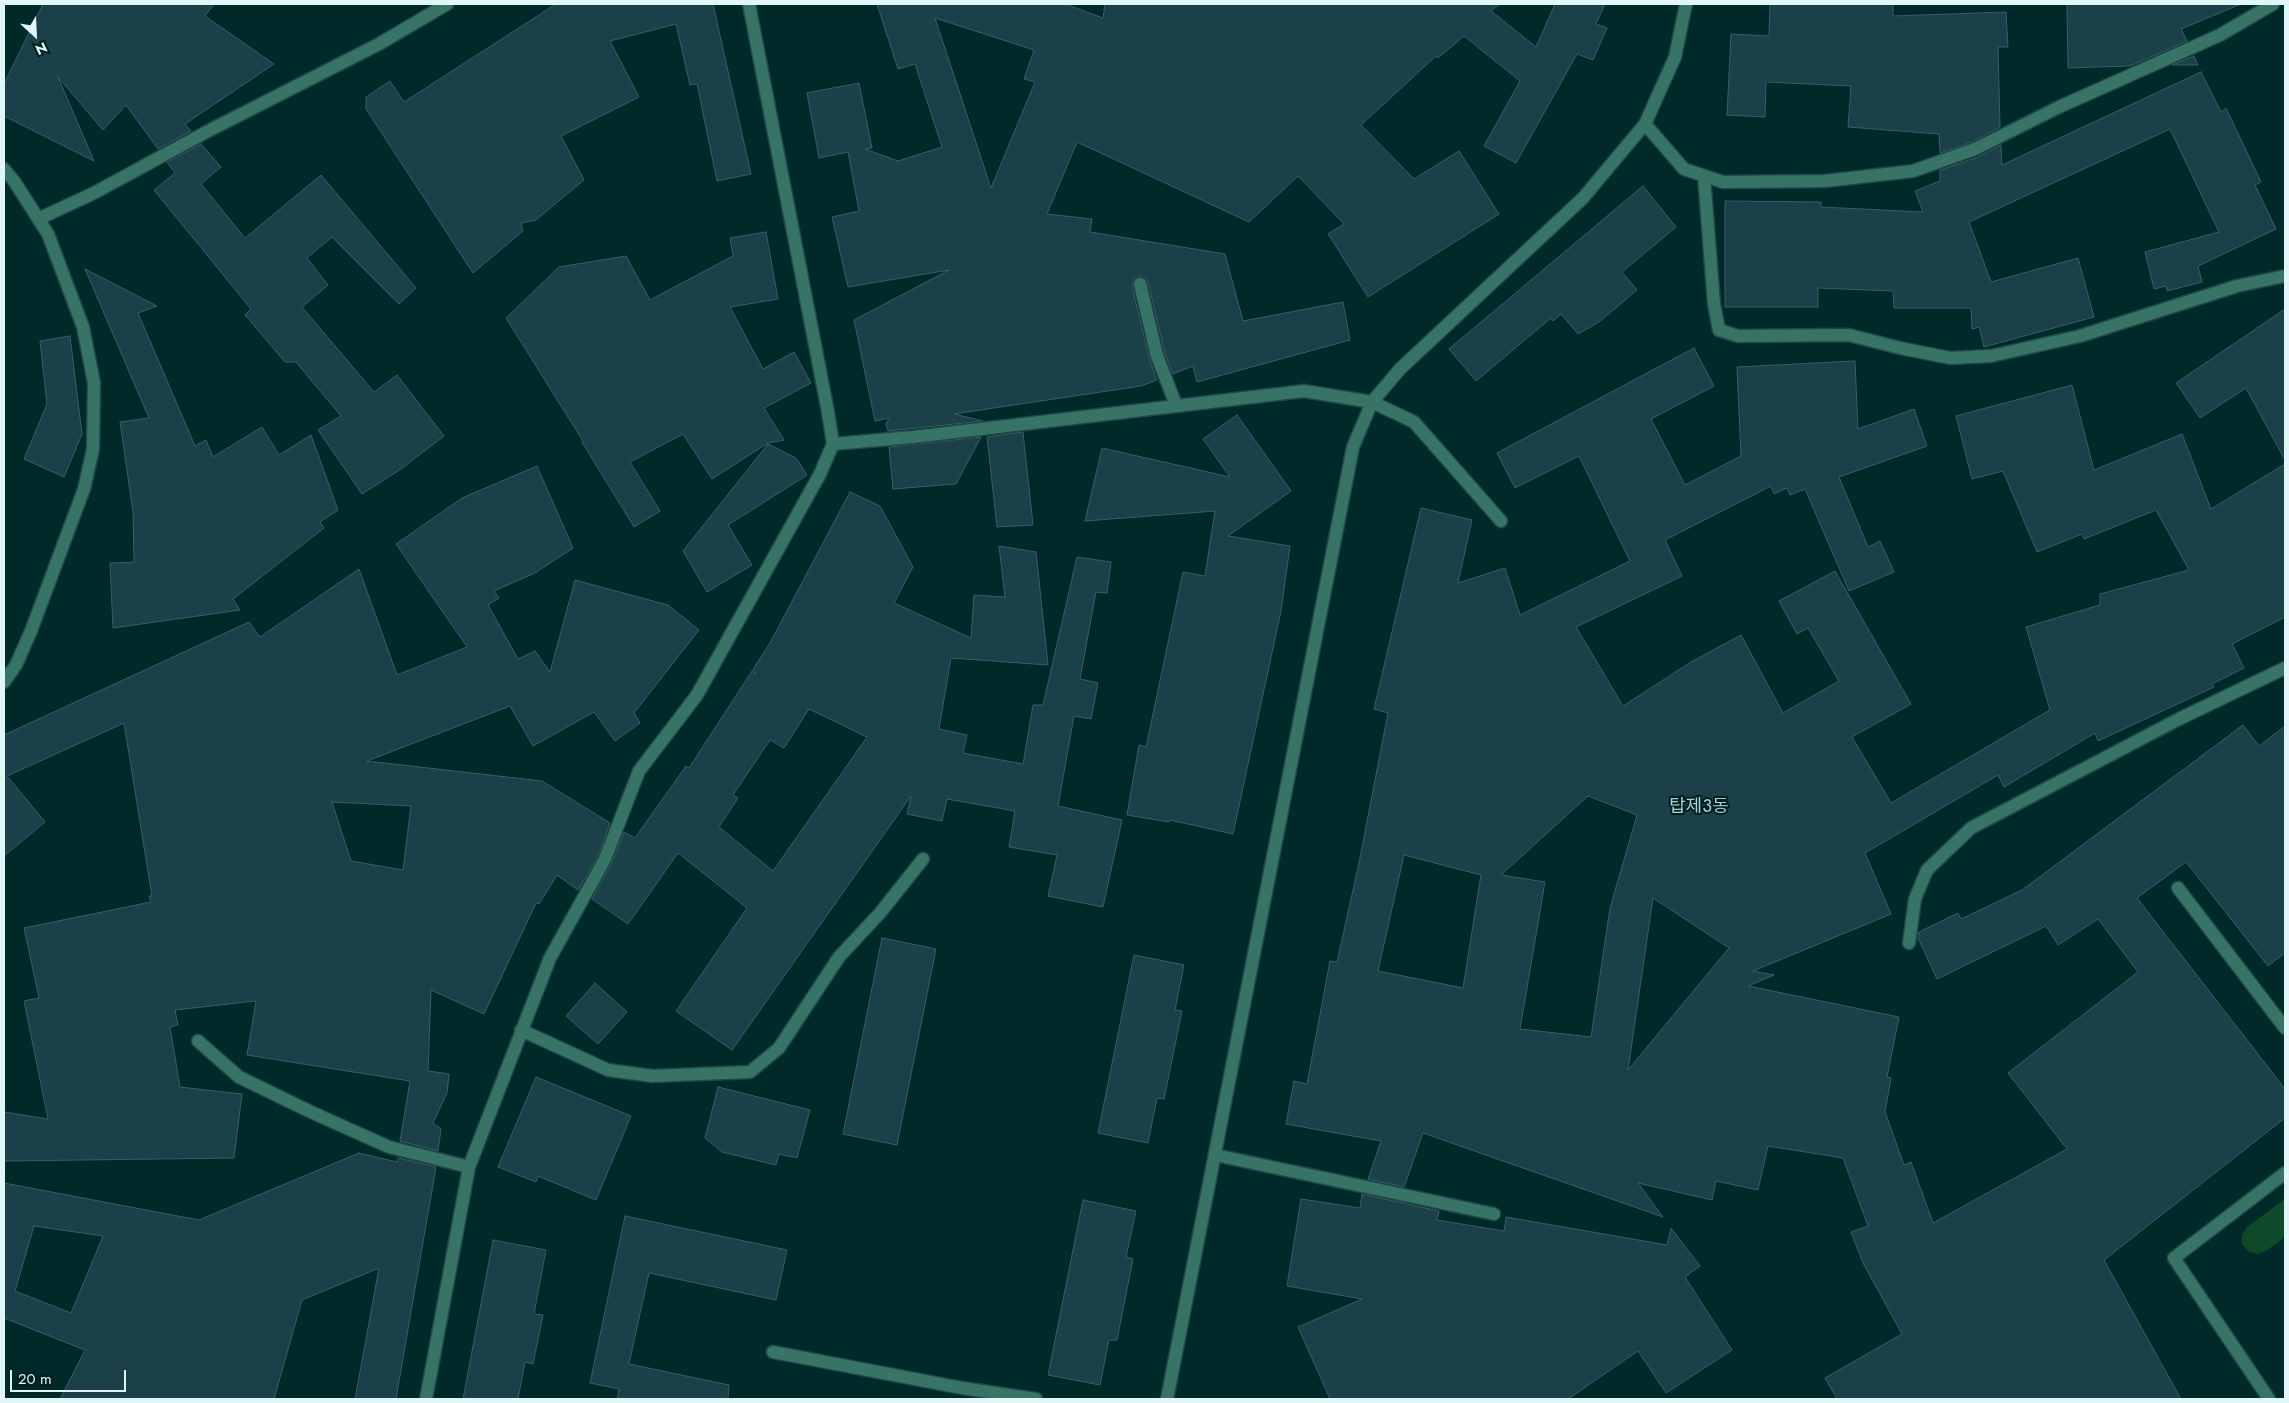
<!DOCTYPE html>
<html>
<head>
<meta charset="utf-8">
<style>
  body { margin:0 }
  #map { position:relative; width:2289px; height:1403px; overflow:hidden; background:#002a2a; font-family:Jost,sans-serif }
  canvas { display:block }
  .frame { position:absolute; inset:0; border:5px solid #e1f6f6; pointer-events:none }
  .north { position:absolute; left:10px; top:10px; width:50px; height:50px; -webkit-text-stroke:4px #011f1f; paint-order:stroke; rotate:155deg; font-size:14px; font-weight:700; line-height:20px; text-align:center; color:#e1f6f6 }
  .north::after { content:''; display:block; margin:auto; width:18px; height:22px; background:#e1f6f6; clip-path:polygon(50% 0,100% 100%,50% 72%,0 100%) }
  .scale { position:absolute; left:10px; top:1370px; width:116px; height:22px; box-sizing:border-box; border:2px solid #e1f6f6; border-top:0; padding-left:6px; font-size:15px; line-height:18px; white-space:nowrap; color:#e1f6f6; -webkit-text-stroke:4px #011f1f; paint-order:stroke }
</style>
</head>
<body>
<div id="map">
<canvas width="2289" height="1403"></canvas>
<div class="frame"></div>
<div class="north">N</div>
<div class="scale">20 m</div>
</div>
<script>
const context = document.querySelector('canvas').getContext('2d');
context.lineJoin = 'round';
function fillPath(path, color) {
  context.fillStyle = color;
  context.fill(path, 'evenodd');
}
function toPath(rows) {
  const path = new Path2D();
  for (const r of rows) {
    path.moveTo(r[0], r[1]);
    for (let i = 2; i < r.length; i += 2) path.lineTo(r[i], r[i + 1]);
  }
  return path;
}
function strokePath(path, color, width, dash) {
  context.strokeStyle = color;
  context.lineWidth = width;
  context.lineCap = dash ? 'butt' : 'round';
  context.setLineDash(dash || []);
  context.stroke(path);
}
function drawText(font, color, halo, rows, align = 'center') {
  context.font = font + ' Jost,"Noto Sans KR",sans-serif';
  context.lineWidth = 4;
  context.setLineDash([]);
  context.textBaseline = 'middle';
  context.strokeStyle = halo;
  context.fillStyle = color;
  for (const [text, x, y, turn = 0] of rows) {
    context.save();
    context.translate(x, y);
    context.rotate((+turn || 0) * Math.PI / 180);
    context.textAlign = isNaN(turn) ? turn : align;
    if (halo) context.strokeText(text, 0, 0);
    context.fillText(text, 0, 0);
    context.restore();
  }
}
fillPath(toPath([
  [2285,1199,2285,1237,2266,1251,2257,1254,2248,1251,2242,1244,2242,1235,2247,1227]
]), '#0e4a2a');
const building = toPath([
  [43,4,214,4,205,16,274,64,185,124,191,131,158,149,126,105,103,130,58,77,94,161,4,116,4,84,43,4],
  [556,4,713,4,751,174,717,181,697,84,690,85,676,24,610,41,639,97,561,136,584,180,536,220,521,223,523,231,473,273,366,109,366,97,390,81,404,102,556,4],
  [877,4,1065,4,1103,18,1105,4,1500,4,1491,11,1536,47,1555,4,1605,4,1596,24,1607,28,1593,60,1577,54,1516,163,1484,146,1520,81,1464,36,1438,58,1436,56,1361,125,1414,179,1459,151,1499,214,1368,297,1328,234,1344,224,1298,176,1249,222,1077,142,1047,214,1092,219,1090,232,1225,254,1243,321,1343,302,1350,340,1197,382,1193,366,1173,374,1165,354,1148,282,1146,278,1139,276,1134,278,1132,286,1149,358,1157,380,1141,386,954,414,983,421,888,431,886,424,889,418,875,421,854,320,949,270,848,287,832,217,859,211,848,152,819,158,807,93,859,83,872,148,865,149,898,161,942,147,915,64,898,69,877,4],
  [935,18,1034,50,1024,79,1035,82,991,188,935,18],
  [1770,4,1893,4,1893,16,2006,12,2008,47,1998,47,2000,127,1972,142,1940,153,1939,134,1848,127,1851,86,1766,82,1765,117,1727,115,1731,34,1769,36,1770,4],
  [2067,4,2241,4,2181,29,2187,41,2130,66,2068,68,2067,4],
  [2194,56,2198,65,2172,65,2194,56],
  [2201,72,2221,112,2226,108,2261,182,2255,185,2276,229,2198,266,2202,282,2167,291,2166,286,2154,289,2145,252,2219,232,2170,129,1969,222,1991,282,2078,258,2094,317,1984,347,1979,327,1972,329,1971,308,1894,308,1893,291,1818,288,1818,307,1725,307,1725,201,1821,202,1821,207,1923,212,1915,191,1940,181,1940,170,1978,157,2001,145,2002,165,2201,72],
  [201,144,221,167,201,184,245,238,321,175,416,288,399,304,332,237,307,258,328,285,302,307,374,392,397,375,444,436,401,469,362,494,318,430,341,416,296,362,285,362,245,315,251,309,154,190,175,173,167,162,201,144],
  [1643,186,1676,227,1622,272,1637,290,1599,322,1578,334,1561,314,1553,321,1551,318,1476,381,1449,349,1643,186],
  [766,232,778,299,730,307,763,369,794,352,811,383,764,408,784,440,768,443,712,479,683,434,630,462,660,511,634,527,582,442,583,441,506,318,559,267,626,256,650,300,733,256,730,238,766,232],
  [85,269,157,306,138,313,195,446,206,440,213,457,262,427,279,455,311,435,338,510,320,522,324,528,233,599,240,610,113,628,110,563,134,562,133,512,120,422,149,418,85,269],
  [2285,309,2285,460,2246,388,2200,418,2176,383,2285,309],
  [70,336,82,434,64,477,24,459,47,404,40,341,70,336],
  [1694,348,1714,386,1651,419,1685,485,1741,456,1737,367,1855,361,1858,429,1914,409,1927,446,1839,477,1868,547,1880,541,1894,572,1849,591,1805,489,1790,495,1787,488,1774,494,1771,486,1665,540,1682,576,1576,627,1623,706,1691,662,1741,635,1783,713,1839,681,1808,628,1797,634,1779,601,1835,571,1911,704,1852,737,1891,803,2050,710,2026,627,2100,605,2100,594,2189,570,2156,510,2084,539,2082,534,2037,552,2003,471,1972,479,1956,416,2072,385,2094,470,2182,434,2211,509,2285,464,2285,617,2232,644,2244,668,2212,684,2214,687,2098,741,2095,733,2004,787,1998,775,1865,853,1891,914,1753,971,1774,975,1748,986,1899,1017,1887,1077,1891,1078,1885,1112,1904,1165,1911,1162,1933,1223,2067,1149,2008,1073,2138,972,2098,919,2058,945,2046,926,1937,979,1918,938,1919,932,1958,913,1961,919,2022,890,2243,725,2259,746,2285,726,2285,953,2268,966,2186,862,2137,898,2285,1089,2285,1118,2104,1260,2181,1399,1837,1399,1825,1378,1902,1334,1863,1263,1851,1232,1868,1226,1843,1158,1768,1146,1758,1190,1716,1181,1712,1200,1638,1183,1663,1217,1423,1133,1404,1187,1368,1179,1381,1141,1286,1124,1294,1081,1307,1084,1330,961,1337,962,1359,863,1388,713,1374,709,1421,508,1472,520,1458,583,1505,568,1520,615,1630,561,1579,456,1515,488,1497,453,1694,348],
  [1588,796,1637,815,1610,908,1591,1037,1520,1029,1545,882,1501,875,1588,796],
  [1404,855,1481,875,1463,988,1378,971,1404,855],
  [1653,898,1729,948,1628,1070,1653,898],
  [1237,415,1291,491,1228,536,1290,546,1281,611,1233,834,1170,820,1169,822,1127,815,1139,745,1146,747,1183,572,1205,576,1215,511,1085,521,1102,448,1230,477,1203,439,1237,415],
  [1023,432,1033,525,997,527,987,437,1023,432],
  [981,437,956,484,893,489,889,447,981,437],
  [768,444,796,458,807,475,728,525,752,565,707,592,683,551,768,444],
  [537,466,573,548,535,573,494,591,499,598,488,605,518,659,535,651,550,672,575,580,668,605,699,630,634,713,640,723,615,741,594,712,533,746,510,706,367,761,542,781,610,823,598,856,578,890,557,875,539,904,536,903,484,1014,431,990,428,1071,449,1074,447,1093,433,1123,441,1129,438,1151,400,1141,410,1081,247,1055,256,1001,175,1010,178,1025,170,1027,180,1087,242,1094,234,1158,4,1161,4,1112,48,1119,24,1001,39,998,24,928,151,902,149,896,152,896,124,723,7,776,45,822,4,856,4,735,249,622,260,637,359,569,397,675,467,647,396,544,462,498,537,466],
  [332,802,411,806,403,870,351,861,332,802],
  [850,492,880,506,913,567,894,603,971,638,974,595,1005,597,999,546,1036,552,1048,665,951,658,939,729,967,735,963,753,1023,764,1033,705,1043,705,1077,557,1111,562,1107,593,1096,592,1080,679,1098,683,1091,719,1074,716,1058,806,1122,820,1103,907,1048,896,1057,855,1009,847,1015,811,947,799,942,821,907,814,911,796,732,1050,676,1011,747,908,678,853,628,924,592,899,612,863,624,832,635,838,686,766,689,768,752,671,756,674,753,669,770,643,850,492],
  [809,709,867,737,773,871,719,827,738,798,733,795,770,740,784,748,809,709],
  [882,938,936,949,897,1145,843,1134,882,938],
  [1134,955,1184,965,1175,1010,1182,1011,1164,1099,1157,1098,1148,1143,1098,1133,1134,955],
  [595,983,627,1012,598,1044,566,1016,595,983],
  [536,1077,631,1116,596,1200,538,1176,536,1182,498,1167,536,1077],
  [718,1087,810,1110,797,1158,779,1154,776,1165,722,1152,705,1138,718,1087],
  [359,1153,397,1162,398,1158,436,1167,396,1399,355,1399,379,1268,302,1300,274,1399,60,1399,85,1350,4,1318,4,1183,199,1220,359,1153],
  [34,1226,103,1236,71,1313,15,1291,34,1226],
  [1362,1194,1439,1211,1437,1220,1504,1231,1506,1217,1667,1245,1671,1228,1700,1266,1685,1277,1732,1350,1666,1393,1638,1351,1568,1399,1330,1399,1298,1327,1362,1299,1287,1286,1301,1199,1360,1208,1362,1194],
  [1083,1200,1136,1211,1126,1257,1133,1259,1117,1340,1109,1340,1100,1385,1048,1375,1083,1200],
  [625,1216,787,1250,776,1300,649,1273,629,1364,729,1385,728,1399,617,1399,619,1389,590,1383,625,1216],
  [493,1240,546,1250,534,1314,543,1315,533,1364,525,1362,518,1399,463,1399,493,1240]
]);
fillPath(building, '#1c4049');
strokePath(building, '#395d66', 1);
const lane = toPath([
  [2178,888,2285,1028],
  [2269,1399,2174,1258,2285,1173]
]);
const street = toPath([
  [1645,124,1684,169,1723,182,1825,181,1913,171,1975,149,2059,107,2220,35,2273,4],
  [4,169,14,181,48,234,83,327,94,383,93,449,84,489,31,631,16,665,4,682],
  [1704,176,1714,304,1719,330,1738,336,1849,335,1900,348,1950,358,1991,356,2080,336,2237,286,2285,276],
  [38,219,94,193,210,130,379,44,447,4],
  [1140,284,1157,356,1176,405],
  [833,444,913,437,1304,391,1372,402,1414,422,1501,521],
  [1909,943,1915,899,1927,870,1971,828,2179,719,2285,668],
  [521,1030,608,1070,652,1076,750,1072,779,1048,839,957,880,913,923,859],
  [198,1041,239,1077,311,1112,389,1147,469,1167],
  [1215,1155,1494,1214],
  [773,1352,962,1388,1036,1399],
  [426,1399,469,1167,550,958,605,859,639,771,697,695,820,474,833,444,828,412,749,4],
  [1167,1399,1353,447,1372,402,1400,369,1583,198,1645,124,1675,57,1686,4]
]);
strokePath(lane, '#204747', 15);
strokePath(street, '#204747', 15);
strokePath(lane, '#377465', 12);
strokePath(street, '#377465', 12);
drawText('18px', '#a8d2d2', '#011f1f', [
  ["탑제3동",1699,808]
]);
</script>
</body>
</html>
